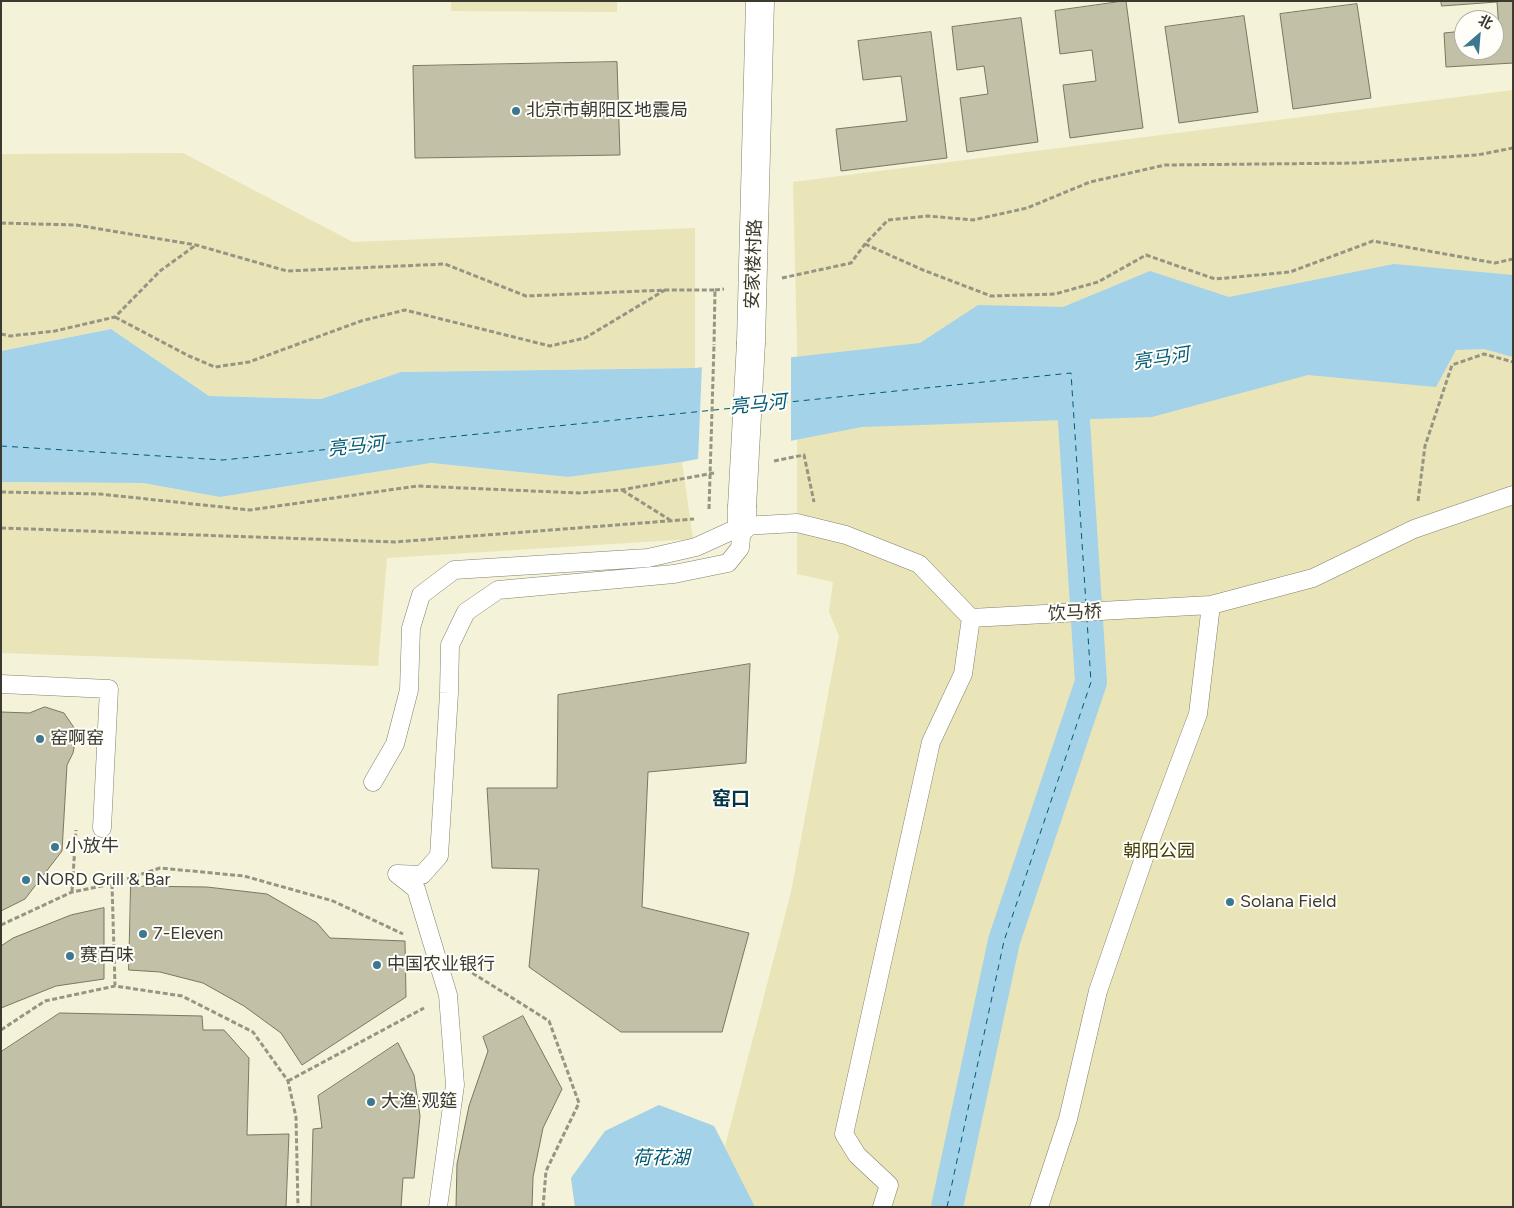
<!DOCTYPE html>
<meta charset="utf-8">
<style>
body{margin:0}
#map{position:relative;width:1514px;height:1208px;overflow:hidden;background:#f4f2d8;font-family:Figtree,"Noto Sans SC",sans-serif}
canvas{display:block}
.frame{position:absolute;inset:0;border:2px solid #3b3a30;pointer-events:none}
.north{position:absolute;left:1454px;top:10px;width:50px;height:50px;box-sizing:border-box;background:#fffef9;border:1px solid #b1b0a9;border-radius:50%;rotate:27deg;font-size:14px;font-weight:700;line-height:20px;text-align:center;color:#3b3a30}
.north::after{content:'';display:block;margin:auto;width:18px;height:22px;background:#3e7790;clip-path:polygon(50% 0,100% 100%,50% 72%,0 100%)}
</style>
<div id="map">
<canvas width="1514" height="1208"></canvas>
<div class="frame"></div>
<div class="north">北</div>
</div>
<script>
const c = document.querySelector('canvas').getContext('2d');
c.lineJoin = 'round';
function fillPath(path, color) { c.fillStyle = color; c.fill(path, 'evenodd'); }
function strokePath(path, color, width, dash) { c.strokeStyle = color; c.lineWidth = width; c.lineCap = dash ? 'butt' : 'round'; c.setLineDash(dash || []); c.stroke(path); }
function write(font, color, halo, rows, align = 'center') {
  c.font = font + ' Figtree,"Noto Sans SC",sans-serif'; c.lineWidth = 4; c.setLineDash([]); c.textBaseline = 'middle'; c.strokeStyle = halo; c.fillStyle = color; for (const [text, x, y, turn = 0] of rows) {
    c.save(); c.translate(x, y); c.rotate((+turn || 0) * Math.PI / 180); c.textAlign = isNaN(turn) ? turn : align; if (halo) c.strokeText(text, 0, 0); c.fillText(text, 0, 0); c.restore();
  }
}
const green = new Path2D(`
 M451 1H617V12L451 11Z
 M1513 90V1207H575L571 1178 605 1131 659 1105 714 1126 725 1146 791 892 839 636 829 612 833 582 797 574V345L793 182Z
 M183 153 353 242 695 228V368L401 372 321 399 209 396 111 329 1 351V154Z
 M682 462 693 539 387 558 378 666 1 653V482L143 483 220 497 431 463 568 477Z`);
const water = new Path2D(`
 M1394 264 1513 275V357L1484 349 1456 350 1436 387 1308 375 1152 417 862 427 682 462 568 477 431 463 220 497 143 483 1 482V351L111 329 209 396 321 399 401 372 695 368 920 343 978 305 1063 307 1150 271 1229 297Z
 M659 1105 714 1126 755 1207H575L571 1178 605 1131Z`);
const pier = new Path2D(`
 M791 355V444L698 461 702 364Z`);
const canal = new Path2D(`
 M947 1207 1004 941 1091 682 1071 375`);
const ferry = new Path2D(`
 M760 405 1071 373 1086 604
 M1 446 223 460 734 408
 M947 1207 1004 941 1091 682 1087 620`);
const building = new Path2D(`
 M1126 1 1143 128 1070 138 1063 85 1096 81 1092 50 1060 54 1055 11Z
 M1441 1H1513V63L1446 67 1444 33 1464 31V50H1494V30L1499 29 1497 2 1442 6Z
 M1357 4 1371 98 1293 109 1280 14Z
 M1244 16 1258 112 1179 123 1165 27Z
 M1021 18 1038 142 967 152 960 98 988 94 984 66 957 70 952 27Z
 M931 32 947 158 841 171 836 129 907 121 901 76 863 80 858 41Z
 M617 62 620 155 415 158 413 66Z
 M750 664 746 763 648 772 642 907 749 933 722 1032H621L529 967 539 869 492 868 487 788H557L558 695Z
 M45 707 64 713 77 732 73 753 67 765 62 851 25 899 1 911V712L29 713Z
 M131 886 207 887 267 894 317 923 330 938 405 941 406 997 302 1065 281 1033 244 1006 203 983 160 972 129 970Z
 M104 908V979L56 986 1 1008V946L13 938 71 915Z
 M60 1013 202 1016 203 1030H224L249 1058 247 1135 289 1134 286 1207H1V1052Z
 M523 1016 562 1089 543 1128 533 1177 532 1207H456L457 1164 469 1106 488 1051 483 1037Z
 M398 1043 414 1075 420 1116 414 1178H403L401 1207H311L313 1129 322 1128 318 1096Z`);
const path = new Path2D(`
 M1 223 76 225 196 245 287 271 445 264 526 296 666 290H715L714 345
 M865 244 923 270 991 296 1055 294 1098 282 1146 255 1215 279 1290 272 1373 241 1495 263 1513 259
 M782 278 851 263 865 244 888 220 928 216 973 220 1027 208 1090 182 1165 165 1357 163 1477 155 1513 148
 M715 290 724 289
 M115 317 189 356 215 367 249 362 361 321 405 310 550 346 585 338 665 290
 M1 334 10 336 55 331 115 317 160 271 196 245
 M774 461 804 455 814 502
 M622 490 670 520
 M1 492 100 494 250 510 417 486 579 493 621 490 714 473
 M1418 501 1425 446 1452 365 1484 354 1513 362
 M1 528 395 542 694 519
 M112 884 115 985
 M72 891 76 830
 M1 925 72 892 112 884 160 868 244 876 333 901 403 934
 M466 969 549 1021 579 1103 546 1171 543 1207
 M1 1030 45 1001 115 986 182 996 253 1032 288 1081 296 1117 298 1207
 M288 1081 424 1008`);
const lane = new Path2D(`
 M971 618 1211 605 1313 578 1414 529 1513 495
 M1 684 109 689 102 828
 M373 782 395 744 409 690 411 628 421 595 454 570 648 558 696 547 742 526 797 523 846 535 919 564 971 618 963 674 931 742 844 1134 857 1155 889 1185 882 1207
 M397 874 422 875 439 856 449 693 450 645 466 612 498 590 674 574 728 563 740 548 742 526
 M397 874 416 889 448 995 455 1085 438 1207
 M1039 1207 1068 1119 1098 991 1146 852 1198 714 1211 605`);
const street = new Path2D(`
 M751 342 760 1
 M742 507V526`);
const pathBridge = new Path2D(`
 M709 509 714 345`);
const streetBridge = new Path2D(`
 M742 507 751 342`);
const markers = [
 [516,111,5,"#3e7790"],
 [40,739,5,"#3e7790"],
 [55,847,5,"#3e7790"],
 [26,880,5,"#3e7790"],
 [1230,902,5,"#3e7790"],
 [143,934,5,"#3e7790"],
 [70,956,5,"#3e7790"],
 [377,965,5,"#3e7790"],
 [371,1102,5,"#3e7790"]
];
const poiNames = [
 ["北京市朝阳区地震局",526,111],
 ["窑啊窑",50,739],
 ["小放牛",65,847],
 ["NORD Grill & Bar",36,880],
 ["Solana Field",1240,902],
 ["7-Eleven",153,934],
 ["赛百味",80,956],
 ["中国农业银行",387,965],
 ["大渔·观筵",381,1102]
];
const streetNames = [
 ["安家楼村路",754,264,-88],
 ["饮马桥",1075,613,-3]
];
const parkNames = [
 ["朝阳公园",1159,852]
];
const waterNames = [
 ["亮马河",1161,359,-9],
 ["亮马河",758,405,-6],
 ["亮马河",356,447,-6],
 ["荷花湖",661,1158]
];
const neighbourhoodNames = [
 ["窑口",731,799]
];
fillPath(green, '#e9e5b9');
fillPath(water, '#a3d2e9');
fillPath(pier, '#f4f2d8');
strokePath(canal, '#a3d2e9', 32);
strokePath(ferry, '#005b7a', 1, [6, 5]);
fillPath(building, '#c2c0a7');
strokePath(building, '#797760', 1);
strokePath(lane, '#83816a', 19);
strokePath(street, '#83816a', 29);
strokePath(path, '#969583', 3, [5, 2.5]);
strokePath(lane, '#fff', 18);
strokePath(street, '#fff', 28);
strokePath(streetBridge, '#83816a', 29, []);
strokePath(pathBridge, '#969583', 3, [5, 2.5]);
strokePath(streetBridge, '#fff', 28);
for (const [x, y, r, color] of markers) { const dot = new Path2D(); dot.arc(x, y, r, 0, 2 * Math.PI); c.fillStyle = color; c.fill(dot); strokePath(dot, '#fffef9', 2); }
write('18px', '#3b3a30', '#fffef9', poiNames, 'left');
write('18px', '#3b3a30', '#fffef9', streetNames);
write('18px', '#433d06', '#fffef9', parkNames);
write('italic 19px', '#005b7a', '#fffef9', waterNames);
write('bold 19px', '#013447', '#fffef9', neighbourhoodNames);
</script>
